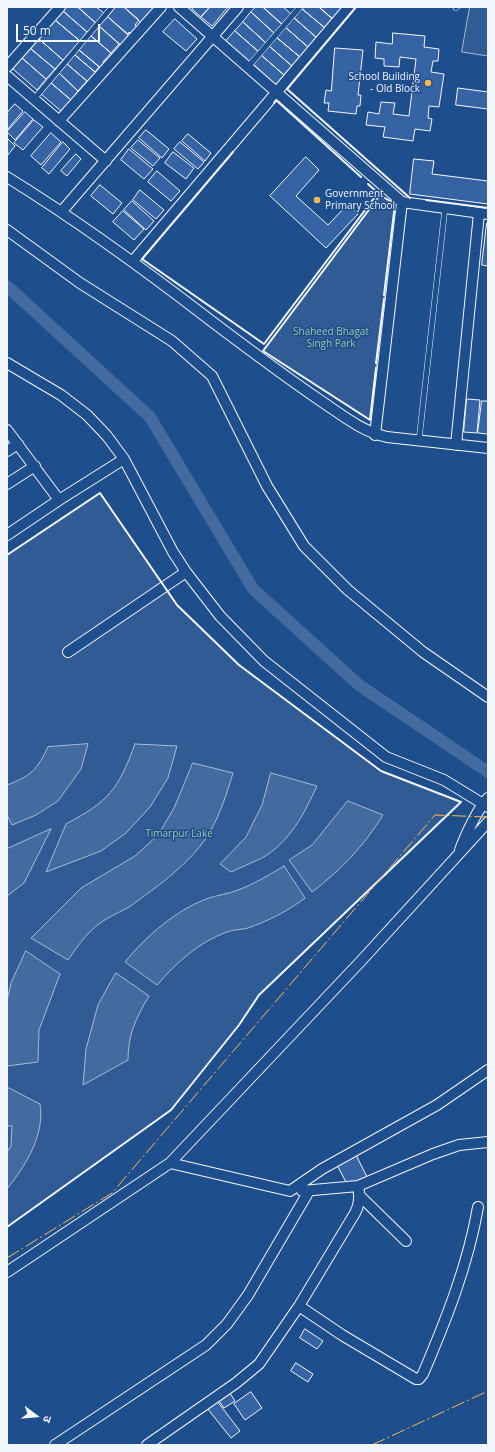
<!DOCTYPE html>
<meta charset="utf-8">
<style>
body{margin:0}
#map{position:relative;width:495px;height:1452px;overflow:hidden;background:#1f4e8c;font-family:"Open Sans","Noto Sans Devanagari",sans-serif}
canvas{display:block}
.frame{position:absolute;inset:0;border:8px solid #f2f6ff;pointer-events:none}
.north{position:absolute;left:16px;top:1396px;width:40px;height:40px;-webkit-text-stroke:3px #1f4e8c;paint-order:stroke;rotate:106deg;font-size:11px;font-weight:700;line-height:16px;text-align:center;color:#f2f6ff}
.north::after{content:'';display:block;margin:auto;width:14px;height:18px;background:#f2f6ff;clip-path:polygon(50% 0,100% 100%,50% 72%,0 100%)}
.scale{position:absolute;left:16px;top:24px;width:84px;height:18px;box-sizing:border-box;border:2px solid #f2f6ff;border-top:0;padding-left:5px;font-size:12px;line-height:14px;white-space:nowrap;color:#f2f6ff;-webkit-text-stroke:3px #1f4e8c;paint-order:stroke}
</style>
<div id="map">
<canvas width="495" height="1452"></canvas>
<div class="frame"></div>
<div class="north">उ</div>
<div class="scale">50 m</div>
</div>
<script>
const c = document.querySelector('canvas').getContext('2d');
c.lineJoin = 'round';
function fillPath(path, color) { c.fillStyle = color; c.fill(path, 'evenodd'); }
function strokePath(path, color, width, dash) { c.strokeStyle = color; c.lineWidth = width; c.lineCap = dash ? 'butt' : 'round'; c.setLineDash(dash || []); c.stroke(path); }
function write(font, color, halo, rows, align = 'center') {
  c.font = font + ' "Open Sans",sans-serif'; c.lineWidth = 3; c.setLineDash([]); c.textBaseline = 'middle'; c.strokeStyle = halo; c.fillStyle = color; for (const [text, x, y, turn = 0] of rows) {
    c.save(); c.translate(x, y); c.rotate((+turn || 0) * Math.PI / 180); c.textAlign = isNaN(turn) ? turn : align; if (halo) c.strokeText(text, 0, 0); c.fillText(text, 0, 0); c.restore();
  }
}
const built = new Path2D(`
 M470 7H488V56L462 52Z
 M380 195 395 204 370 420 263 351Z
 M100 493 177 605 239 665 381 771 461 802 259 995 239 1025 171 1110 7 1227V555Z`);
const water = new Path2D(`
 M88 744 81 769 58 801 36 815 12 825 7 815V785C31 776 37 770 48 747Z
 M135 744 177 746 168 778 150 807 126 833 101 851 46 872 66 824C109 801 118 790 135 744Z
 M193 763 233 773C227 793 221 812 211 830 194 861 157 887 129 907 122 911 115 914 108 918 90 928 79 944 68 960L31 938 81 888 135 856 158 835 174 808Z
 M271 773 317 786C304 814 290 842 262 858 252 863 241 867 231 872L220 864 246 837 262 805Z
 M348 801 383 815C364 846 341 870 312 892L289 860 312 845Z
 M51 829 24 883 7 896V849Z
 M284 866 305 898C288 911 268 921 248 928 242 930 234 929 227 932 199 942 177 962 157 985L125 962C145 937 177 909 209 898 218 895 228 894 238 890 254 884 269 875 284 866Z
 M26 951 60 974 39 1030 38 1062 7 1066V1001L11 983Z
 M116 973 149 996C136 1018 128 1034 128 1060L83 1085 86 1049 98 1005Z
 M7 1088H9L40 1104C45 1135 26 1165 7 1189V1152L11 1146 12 1126H7Z`);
const canal = new Path2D(`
 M7 286 150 417 253 589 359 685 488 772`);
const building = new Path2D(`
 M67 7H78L96 23 87 32 63 11Z
 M78 7H96L104 13 96 23Z
 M116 7H124L139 20 135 25 138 28 132 35 129 32 128 34 108 17Z
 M124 7H151L153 9 141 22Z
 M194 7H210L201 17 192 9Z
 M210 7H228L212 26 201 17Z
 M256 7H263L282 24 274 33 251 12Z
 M263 7H283L291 14 282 24Z
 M319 7 333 19 325 28 301 8Z
 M319 7H339L341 9 333 19Z
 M301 8 325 28 317 38 293 17Z
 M63 11 87 32 80 41 55 20Z
 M251 12 274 33 266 43 243 22Z
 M108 17 130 37 122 46 99 26Z
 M293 17 317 38 308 47 285 27Z
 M175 19 197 39 186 51 163 32Z
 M55 20 80 41 63 60 39 39Z
 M243 22 266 43 259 52 235 31Z
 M99 26 119 44 111 53 91 36Z
 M285 27 308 47 300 57 276 37Z
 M235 31 259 52 250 62 226 41Z
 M393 33 425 36 424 47 439 49 438 61H433L431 72 444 74 439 107 429 106 428 118 432 119 430 131 415 129 413 141 383 137 385 127 366 125 368 112 379 114 381 102 395 103 393 114 409 116 416 59 400 57 399 67 384 66V59L375 58 376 42 392 44Z
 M91 36 111 53 103 62 104 64 101 68 79 50Z
 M276 37 300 57 292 66 269 46Z
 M39 39 63 60 55 69 31 49Z
 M269 46 292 66 284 75 261 55Z
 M335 48 363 50 358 95H361L360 106H357L356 114 328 111 329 103H324L326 90 331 91Z
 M31 49 55 69 46 79 22 58Z
 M79 50 99 67 95 72 75 55Z
 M75 55 96 73 88 82 67 64Z
 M261 55 284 75 276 85 253 64Z
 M22 58 46 79 37 90 13 69Z
 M67 64 87 81 78 91 59 73Z
 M59 73 78 91 71 100 51 83Z
 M51 83 71 100 61 111 41 94Z
 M458 88 488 92V109L456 105Z
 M15 104 23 111 7 130V113Z
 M25 112 33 119 15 140 7 132Z
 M34 120 43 127 23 150 14 143Z
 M146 130 169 149 162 158 139 138Z
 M51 133 61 142 41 165 31 156Z
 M188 134 211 153 205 161 182 141Z
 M8 139 15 146 7 156V140Z
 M138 140 160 158 153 166 131 148Z
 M63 142 70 149 49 174 42 168Z
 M180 142 204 162 198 169 174 149Z
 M129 149 153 169 144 179 121 160Z
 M173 152 194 168 186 179 165 163Z
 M76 154 81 159 67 176 61 171Z
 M306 157 319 170 296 196 328 225 348 204 358 214 326 248 270 196Z
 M414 159 434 161 432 174 488 181V204L410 194Z
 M157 171 180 191 171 201 148 182Z
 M100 185 122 203 113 214 91 196Z
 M140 190 164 210 156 219 133 200Z
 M132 201 154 221 146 230 124 210Z
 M123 211 144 229 134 240 113 222Z
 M487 223H488V266L482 265Z
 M467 399 480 400 477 433 464 432Z
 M482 401H488V434L478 433Z
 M355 1153 367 1177 348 1186 336 1163Z
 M305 1329 323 1341 317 1349 300 1338Z
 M296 1363 313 1374 308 1382 291 1371Z
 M228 1390 235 1401 224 1408 217 1398Z
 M251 1392 262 1408 245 1420 234 1404Z
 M217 1401 240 1431 231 1438 207 1408Z`);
const lane = new Path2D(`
 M456 8 457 7
 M247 68 300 7
 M34 99 112 7
 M419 440 445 208`);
const street = new Path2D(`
 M179 7 402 202 488 214
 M7 67 60 7
 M7 76 106 161
 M59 121 161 7
 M7 177C78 221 144 269 210 320 247 348 283 375 321 401 342 415 361 431 387 437L488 448
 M62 211 238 7
 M7 230 80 283 172 341 212 376 267 486 304 546 348 590 423 652 488 697
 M133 261 349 7
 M7 363 61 395 87 415 107 436 124 459 173 552 186 572 220 616 264 661 386 757 444 780 488 807
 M7 430 59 500 7 535
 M375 435 402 202
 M456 445 479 213
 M7 451 18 444
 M7 484 35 466
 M59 500 124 459
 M68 652 186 572
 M460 850C465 836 478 808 488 798
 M170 1163 290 1191 322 1169 437 1105 488 1070
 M302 1191 358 1186 433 1154 459 1145 488 1142
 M360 1196 406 1241
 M7 1272 170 1163 361 961 488 822
 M299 1306 342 1335 416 1379H419L423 1374C446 1320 468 1265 478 1207
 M55 1445 206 1345 227 1324 248 1295 309 1191
 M147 1445 236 1383 259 1364 299 1306 355 1213C360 1204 360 1196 358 1186`);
const wall = new Path2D(`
 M356 7 287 89 410 198
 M274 103 276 100 361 177
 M233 152 142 259 264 344 378 193 368 184
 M426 200 488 208
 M376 363 384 299
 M376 368 370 420 263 351 380 195 395 204 384 295
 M7 555 100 493 177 605 239 665 381 771 461 802 259 995 239 1025 171 1110 7 1227`);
const power = new Path2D(`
 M7 1258 112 1193 435 815 488 817
 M372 1445 488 1391`);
const markers = [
 [428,83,4,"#ffb74d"],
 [317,200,4,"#ffb74d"]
];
const poiNames = [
 ["School Building",420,77],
 ["- Old Block",420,89],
 ["Government",325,194,"left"],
 ["Primary School",325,206,"left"]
];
const parkNames = [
 ["Shaheed Bhagat",331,332],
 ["Singh Park",331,344],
 ["Timarpur Lake",179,834]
];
fillPath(built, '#305b95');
strokePath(built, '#a8bbd7', 1);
fillPath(water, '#446ba0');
strokePath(water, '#a8bbd7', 1);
strokePath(canal, '#446ba0', 12);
fillPath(building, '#3563a3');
strokePath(building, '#f2f6ff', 1);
strokePath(lane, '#f2f6ff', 6);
strokePath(street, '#f2f6ff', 12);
strokePath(lane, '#1f4e8c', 5);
strokePath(street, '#1f4e8c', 10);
strokePath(wall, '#f2f6ff', 2);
strokePath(power, '#ffb74d', 1, [14, 3, 2, 3]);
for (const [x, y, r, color] of markers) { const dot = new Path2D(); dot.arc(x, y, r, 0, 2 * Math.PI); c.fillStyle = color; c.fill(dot); strokePath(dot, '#1f4e8c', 1.5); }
write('10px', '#f2f6ff', '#1f4e8c', poiNames, 'right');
write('10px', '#97c8a6', '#1f4e8c', parkNames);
</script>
